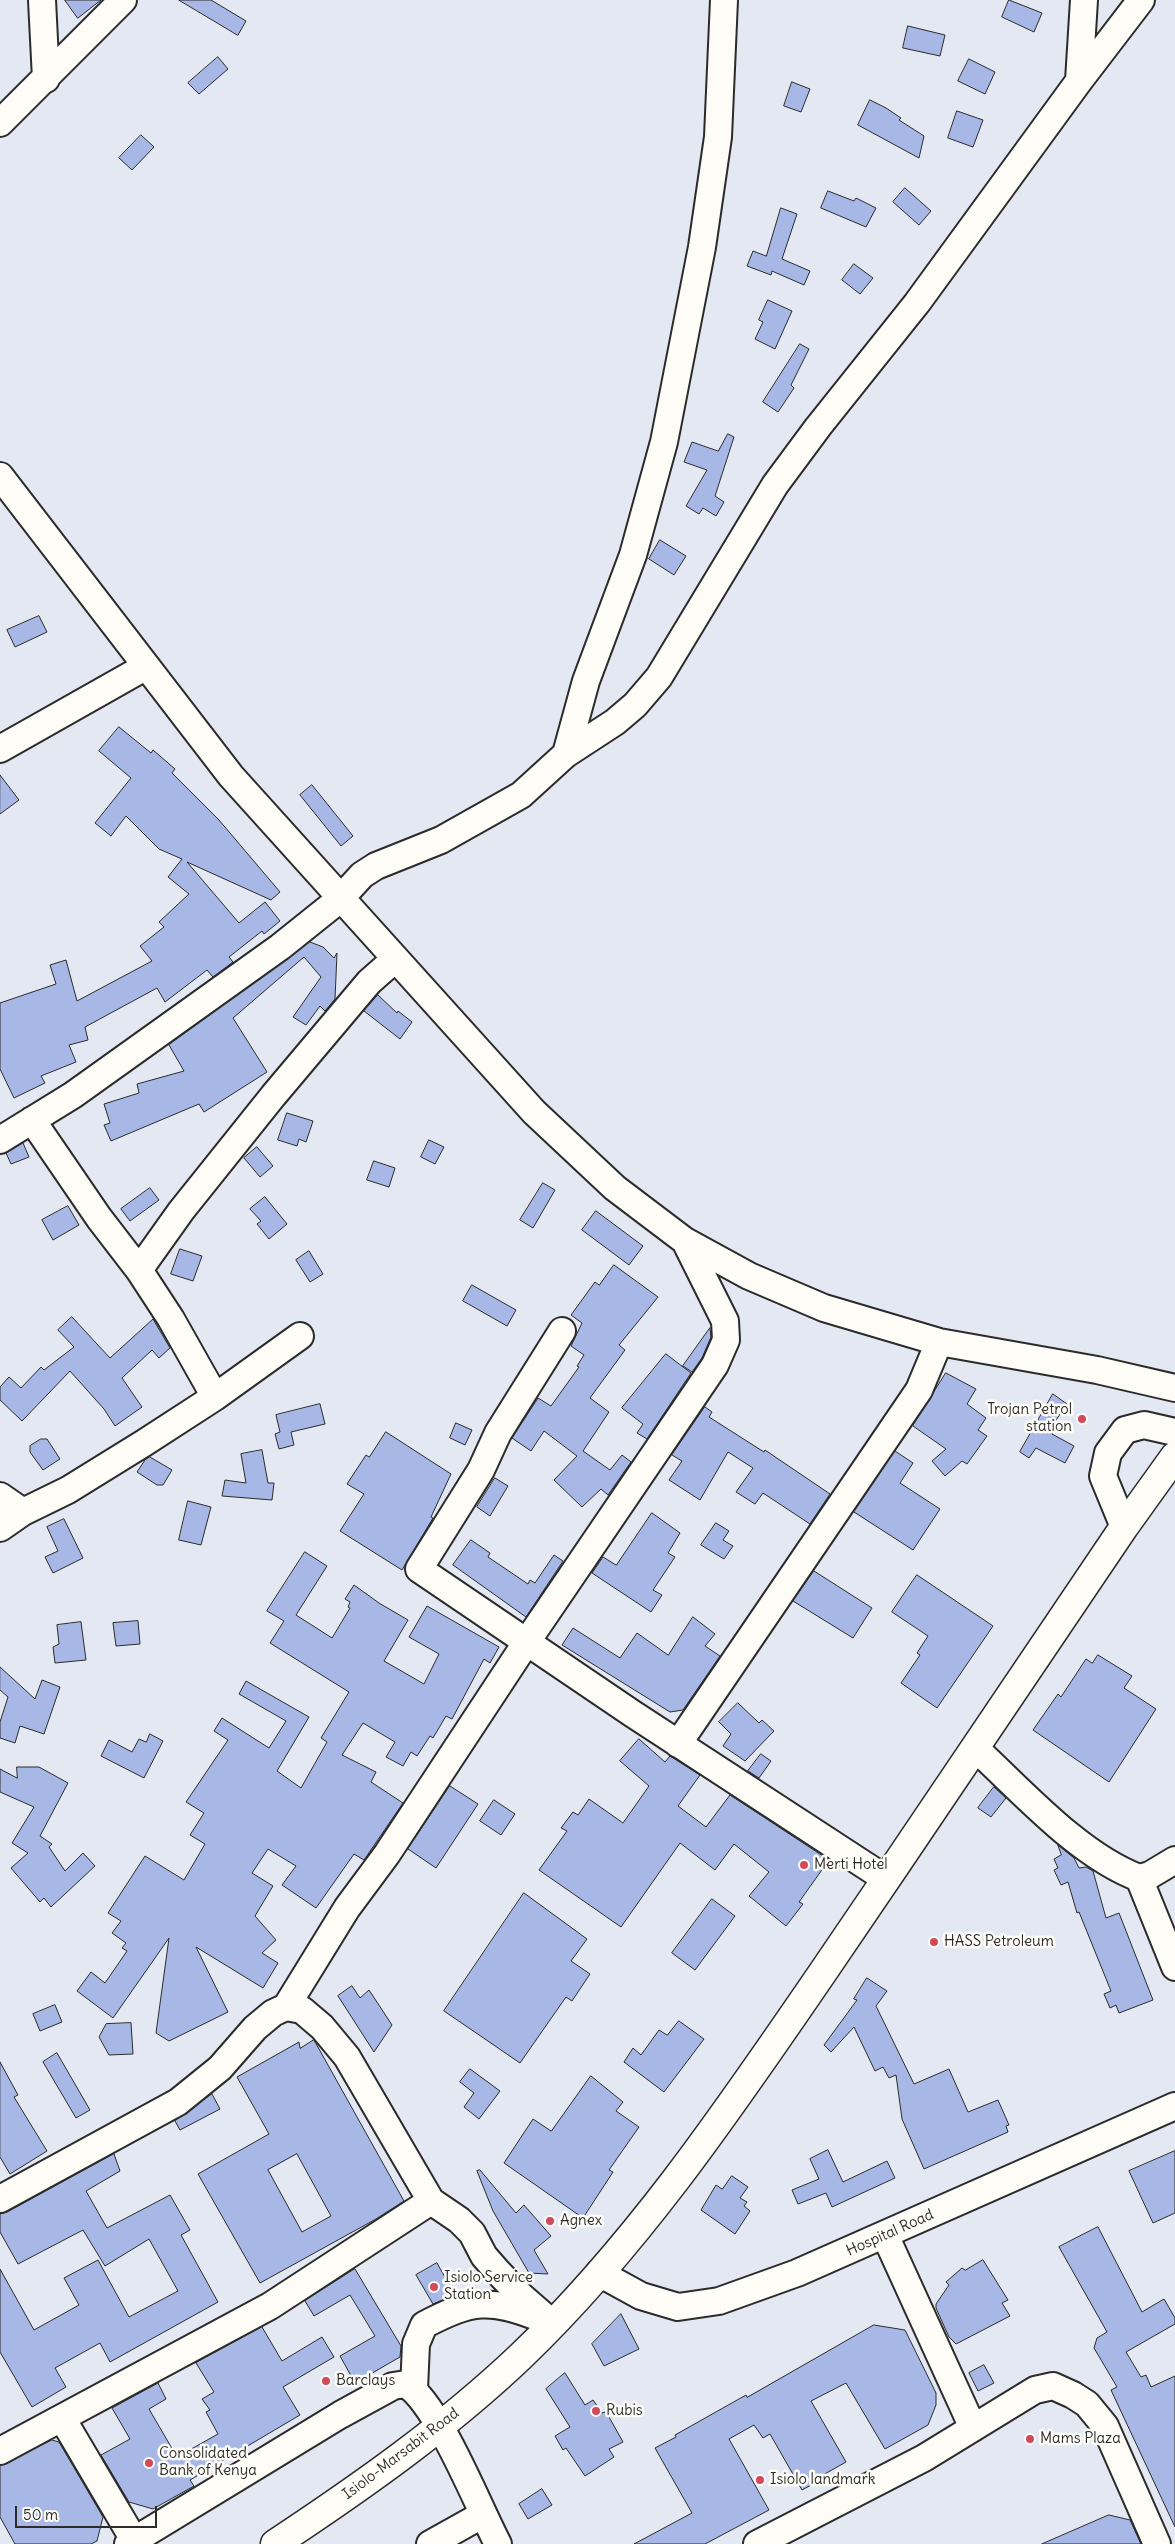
<!DOCTYPE html>
<style>
body{margin:0}
#map{position:relative;width:1175px;height:2544px;overflow:hidden;background:#e3e8f2;font-family:Delius,sans-serif}
canvas{display:block}
.scale{position:absolute;left:15px;top:2506px;width:142px;height:22px;box-sizing:border-box;border:2px solid #2b2b2b;border-top:0;padding-left:6px;font-size:15px;line-height:18px;white-space:nowrap;color:#2b2b2b;-webkit-text-stroke:4px #fdfcf7;paint-order:stroke}
</style>
<div id="map">
<canvas width="1175" height="2544"></canvas>
<div class="scale">50 m</div>
</div>
<script>
const c = document.querySelector('canvas').getContext('2d');
c.lineJoin = 'round';
function fillPath(path, color) { c.fillStyle = color; c.fill(path, 'evenodd'); }
function strokePath(path, color, width, dash) { c.strokeStyle = color; c.lineWidth = width; c.lineCap = dash ? 'butt' : 'round'; c.setLineDash(dash || []); c.stroke(path); }
function write(font, color, halo, rows, align = 'center') {
  c.font = font + ' Delius,sans-serif'; c.lineWidth = 5; c.setLineDash([]); c.textBaseline = 'middle'; c.strokeStyle = halo; c.fillStyle = color; for (const [text, x, y, turn = 0] of rows) {
    c.save(); c.translate(x, y); c.rotate((+turn || 0) * Math.PI / 180); c.textAlign = isNaN(turn) ? turn : align; if (halo) c.strokeText(text, 0, 0); c.fillText(text, 0, 0); c.restore();
  }
}
const building = new Path2D(`
 M65 0H101L78 18Z
 M179 0H211L246 21 238 35Z
 M1009 0 1042 13 1034 32 1002 17Z
 M908 26 945 35 940 56 903 48Z
 M218 57 228 69 199 94 188 83Z
 M969 59 995 72 985 94 958 81Z
 M792 82 810 89 801 112 784 106Z
 M870 100 886 108 901 118 899 120 924 136 919 158 858 125Z
 M957 111 983 120 973 147 948 138Z
 M141 135 154 147 132 170 119 158Z
 M905 188 931 211 919 225 893 202Z
 M828 191 854 201 856 198 876 208 866 227 821 208Z
 M781 208 797 214 782 259 810 271 804 285 772 271 771 275 747 266 753 251 766 256Z
 M854 264 873 278 860 294 842 280Z
 M768 300 792 311 775 349 755 339 763 322 759 320Z
 M800 344 809 349 791 385 794 388 778 412 763 402Z
 M728 434 734 437 715 496 724 502 716 516 703 508 699 514 686 506 707 470 684 462 692 442 718 451Z
 M660 540 686 556 674 575 649 559Z
 M39 616 47 632 15 647 7 630Z
 M119 727 151 753 153 750 175 769 172 773 219 820 280 892 271 900 187 862 239 923 265 902 280 921 264 934 262 931 229 957 233 962 213 977 207 970 165 1002 157 988 85 1027 88 1040 69 1045 76 1062 41 1076 45 1083 14 1098 0 1069V1003L56 984 50 965 66 960 77 1001 152 961 140 946 164 927 159 922 189 894 168 877 182 859 159 849 126 816 111 836 95 823 131 778 99 751Z
 M0 775 19 800 0 814Z
 M312 785 353 836 341 846 300 795Z
 M310 942 323 947 334 958 337 953 335 999 325 1011 320 1006 306 1025 293 1017 321 977 304 957 233 1018 267 1072 204 1112 199 1104 111 1141 104 1125 110 1123 104 1104 139 1093 137 1084 184 1071 169 1045Z
 M378 995 397 1013 398 1011 412 1022 400 1039 364 1011Z
 M287 1113 313 1121 306 1142 299 1139 297 1146 278 1140Z
 M429 1140 444 1147 435 1164 421 1157Z
 M23 1143 29 1157 11 1164 6 1153Z
 M257 1147 273 1166 260 1177 244 1158Z
 M374 1161 395 1168 389 1187 367 1180Z
 M543 1183 555 1190 533 1228 520 1220Z
 M150 1188 159 1200 130 1221 121 1209Z
 M265 1197 287 1224 269 1239 257 1224 261 1221 250 1209Z
 M68 1206 79 1225 53 1240 42 1220Z
 M596 1211 643 1246 629 1265 582 1230Z
 M180 1249 202 1256 193 1281 171 1274Z
 M309 1251 323 1274 310 1282 296 1260Z
 M614 1265 658 1297 619 1345 625 1350 590 1398 609 1412 583 1451 610 1470 622 1455 631 1462 608 1495 601 1489 582 1507 554 1480 577 1456 544 1431 531 1451 512 1438 538 1398 551 1406 579 1367 577 1366 584 1355 571 1346 582 1323 571 1315 595 1282 599 1285Z
 M472 1285 516 1310 507 1326 463 1301Z
 M72 1317 110 1358 153 1319 170 1348 159 1358 152 1350 122 1378 142 1407 115 1426 104 1409 70 1371 22 1421 0 1400V1387L9 1377 21 1388 41 1367 44 1370 74 1347 58 1330Z
 M710 1328 711 1337 702 1358 692 1372 683 1366Z
 M666 1354 691 1373 647 1439 637 1433 643 1424 622 1408Z
 M946 1373 976 1389 967 1404 986 1418 978 1430 987 1436 967 1464 962 1461 945 1476 932 1461 946 1449 913 1426Z
 M1053 1394 1067 1404 1054 1423 1058 1425 1052 1434 1074 1446 1065 1463 1036 1448 1029 1458 1020 1452Z
 M320 1404 325 1424 291 1432 294 1445 279 1449 275 1434 280 1432 276 1415Z
 M705 1407 712 1412 709 1417 764 1452 765 1450 830 1494 810 1524 763 1493 755 1504 736 1492 753 1468 728 1452 700 1500 669 1480 682 1461 672 1455Z
 M456 1423 472 1430 465 1445 450 1438Z
 M386 1432 451 1474 431 1517 433 1518 402 1570 340 1531 364 1494 347 1484 366 1455 369 1457Z
 M41 1439H47L60 1459 43 1470 30 1452V1446Z
 M262 1450 268 1483H274L272 1500 222 1496 225 1480 246 1483 241 1454Z
 M895 1451 913 1463 900 1483 940 1509 913 1550 854 1512Z
 M150 1457 172 1470 163 1485H157L137 1472 145 1460Z
 M495 1478 508 1486 490 1516 477 1507Z
 M188 1501 211 1507 201 1545 179 1540Z
 M652 1513 680 1533 668 1553 675 1557 653 1590 662 1595 651 1612 592 1573 603 1557 616 1565Z
 M64 1519 83 1558 53 1573 45 1557 58 1551 47 1527Z
 M716 1523 729 1531 723 1540 733 1546 724 1559 701 1545Z
 M471 1540 490 1553 488 1557 528 1584 530 1580 535 1583 554 1555 563 1561 526 1617 453 1565Z
 M305 1552 327 1566 296 1615 332 1638 350 1608 348 1607 350 1602 345 1599 354 1585 379 1603 408 1620 384 1661 424 1684 439 1654 409 1637 427 1606 499 1647 490 1663 484 1659 452 1719 446 1716 433 1738 430 1736 417 1756 411 1752 403 1766 386 1757 395 1742 363 1723 342 1755 376 1772 371 1782 403 1803 364 1860 354 1854 316 1908 282 1885 296 1866 268 1849 252 1873 273 1886 255 1916 276 1940 262 1953 278 1963 263 1988 196 1947 228 2012 169 2041 156 2033 169 1938 113 2018 77 1991 91 1972 105 1983 127 1951 122 1948 126 1943 112 1933 121 1921 108 1913 145 1856 184 1880 205 1844 190 1835 204 1813 186 1802 228 1740 214 1731 222 1718 269 1748 286 1721 239 1694 246 1681 309 1717 277 1771 301 1788 327 1742 321 1738 349 1692 270 1643 284 1621 267 1611Z
 M814 1571 872 1608 853 1638 793 1601Z
 M917 1575 993 1626 937 1708 901 1683 920 1655 917 1653 928 1636 892 1612Z
 M693 1617 715 1634 705 1646 720 1656 683 1710 670 1712 562 1645 573 1628 620 1658 637 1633 668 1655Z
 M138 1621 140 1644 116 1646 113 1623Z
 M81 1622 86 1660 55 1663 53 1647 59 1644 57 1625Z
 M1098 1655 1132 1676 1124 1688 1156 1709 1109 1782 1033 1730 1058 1694 1061 1697 1086 1659 1092 1663Z
 M0 1667 35 1699 42 1680 60 1687 44 1734 20 1726 15 1743 0 1738V1722L8 1697 0 1690Z
 M738 1703 759 1723 762 1720 774 1731 745 1761 723 1746 731 1734 719 1722Z
 M150 1734 163 1741 144 1778 101 1756 109 1740 132 1752 139 1739 146 1742Z
 M639 1739 665 1762 670 1756 700 1775 678 1806 706 1827 730 1795 829 1860 799 1902 803 1904 786 1926 749 1896 769 1872 734 1844 715 1870 680 1843 621 1927 539 1870 567 1831 561 1828 573 1812 578 1815 589 1799 623 1823 649 1786 620 1761Z
 M761 1754 771 1761 759 1778 748 1771Z
 M17 1767H39L68 1783 40 1836 52 1844 49 1847 65 1871 83 1853 95 1866 51 1907 44 1898 40 1902 11 1868 28 1853 12 1843 34 1807 0 1792V1769L17 1778Z
 M450 1786 478 1804 436 1868 408 1849Z
 M994 1787 1006 1798 991 1817 978 1808Z
 M494 1800 515 1814 501 1835 480 1821Z
 M1058 1845 1074 1858 1079 1868 1086 1867 1093 1871 1106 1918 1119 1913 1153 2000 1119 2013 1116 2005 1110 2008 1104 1994 1111 1991 1079 1912 1077 1913 1068 1882 1061 1885 1054 1870 1058 1868 1054 1859 1061 1855Z
 M524 1893 587 1939 571 1961 590 1974 572 2001 566 1997 520 2063 444 2011Z
 M712 1899 735 1916 695 1970 672 1953Z
 M867 1978 887 1991 876 2006 914 2084 949 2069 968 2112 998 2100 1009 2125 1006 2126 1008 2132 924 2169 902 2119 896 2075 889 2078 883 2067 875 2071 854 2027 831 2052 824 2045 857 2000 854 1999Z
 M352 1986 360 1998 369 1990 392 2025 374 2052 338 1996Z
 M55 2005 62 2022 40 2031 33 2014Z
 M679 2021 704 2039 664 2092 624 2062 633 2048 641 2055 659 2030 667 2035Z
 M131 2023 133 2054 109 2055 99 2037 106 2024Z
 M314 2040 404 2201 376 2219 260 2283 198 2174 269 2134 237 2077 299 2042 300 2048ZM297 2154 331 2216 302 2232 268 2170Z
 M57 2053 90 2110 76 2118 43 2062Z
 M0 2062 18 2095 14 2097 47 2151 10 2174 0 2157Z
 M470 2069 500 2091 479 2119 464 2107 474 2093 460 2082Z
 M591 2076 623 2102 616 2111 639 2127 609 2170 613 2172 583 2218 504 2163 533 2119 551 2131Z
 M212 2094 220 2109 180 2130 175 2121Z
 M828 2150 843 2182 887 2161 895 2178 832 2207 826 2193 798 2204 792 2190 819 2179 810 2159Z
 M1175 2151V2213L1153 2223 1129 2171Z
 M114 2154 120 2171 86 2191 107 2228 170 2195 190 2230 181 2235 218 2302 110 2362 100 2343 55 2368 66 2387 32 2407 0 2352V2269L34 2330 79 2305 64 2278 98 2260 129 2317 178 2291 149 2239 105 2266 83 2230 18 2264 0 2232V2214L7 2212Z
 M480 2170 516 2213 524 2205 551 2236 534 2250 548 2274 529 2273 493 2211 477 2171Z
 M732 2176 748 2187 740 2198 747 2202 744 2206 750 2211 735 2234 701 2210 716 2185 722 2189Z
 M1098 2227 1142 2312 1164 2299 1175 2318V2324L1126 2352 1141 2377 1146 2375 1151 2387 1175 2376V2527L1111 2390 1117 2387 1094 2348 1097 2338 1107 2332 1059 2247Z
 M983 2260 1008 2300 1002 2303 1010 2316 956 2344 949 2337 936 2308V2304L949 2285 946 2282 962 2268 965 2270Z
 M437 2263 455 2295 433 2304 416 2275Z
 M355 2269 401 2346 400 2357 355 2383 340 2356 375 2336 350 2295 314 2316 305 2301Z
 M621 2314 639 2349 604 2366 592 2344Z
 M874 2325 905 2330 936 2393V2405L928 2425 885 2449 846 2383 811 2401 846 2462 814 2480 815 2483 802 2490 770 2434 763 2438 754 2425 729 2439 769 2510 705 2544H634L692 2513 655 2448 676 2437 675 2435 746 2395 747 2397Z
 M262 2327 282 2361 322 2337 334 2357 283 2387 300 2415 190 2480 194 2486 153 2509 129 2502 101 2455 130 2439 112 2408 158 2383 166 2399 149 2409 177 2457 218 2434 206 2412 210 2410 202 2399 214 2392 196 2363Z
 M984 2365 994 2383 978 2391 969 2373Z
 M565 2373 585 2405 593 2400 602 2413 605 2412 609 2417 623 2442 609 2449 614 2457 585 2476 566 2448 563 2450 555 2436 570 2427 546 2389Z
 M52 2440 59 2442 103 2517 97 2541 91 2544H15L0 2517V2466Z
 M542 2489 552 2505 528 2519 519 2504Z
 M1109 2515 1130 2520 1141 2544H1042Z`);
const minor = new Path2D(`
 M42 0 46 79
 M1079 81 1084 0
 M0 123 123 0
 M0 476 231 776 534 1112 615 1188 685 1241 749 1276 824 1308 939 1342 1097 1370 1175 1388
 M0 749 145 667
 M566 754 586 681 633 555 664 442 702 247 718 137 724 0
 M32 1120 99 1218 139 1270 171 1319 215 1397
 M0 1140 73 1095 280 947 340 899 362 875 376 866 441 840 521 795 566 754 615 722 635 705 659 677 775 485 818 427 917 303 1079 81 1141 0
 M139 1270 181 1211 273 1096 369 982 394 960
 M562 1331 498 1433 481 1470 419 1569 633 1714 886 1879
 M0 1496 23 1512
 M1124 1527 1103 1476 1108 1453 1125 1430 1144 1425 1175 1432
 M0 1528 23 1512 68 1490 144 1443 215 1397 300 1336
 M678 1744 919 1390 939 1342
 M975 1748C1022 1791 1078 1855 1139 1878L1150 1875 1175 1860
 M1139 1878 1175 1967
 M286 2007 347 1908 387 1854 526 1643 715 1365 726 1340 725 1321 685 1241
 M0 2199 178 2102 220 2068 255 2028 273 2013 286 2007 302 2010 322 2027 347 2057 431 2201 459 2220 472 2233 484 2256 498 2272 521 2296 552 2323
 M885 2235 973 2428
 M599 2273 641 2296 678 2307 719 2301 797 2273 1175 2106
 M414 2389 416 2344 424 2325C472 2300 489 2298 540 2318
 M62 2418 134 2540
 M0 2451 270 2306 431 2201
 M128 2544 340 2415 393 2386 406 2384C439 2406 478 2506 498 2544
 M430 2544 482 2515
 M757 2544 924 2458 1035 2390 1053 2386 1073 2395 1087 2404 1105 2426 1157 2544`);
const highway = new Path2D(`
 M275 2544C361 2487 445 2428 520 2357 638 2244 731 2106 823 1972 924 1824 1024 1675 1124 1527L1175 1456`);
const markers = [
 [1082,1419,5,"#d1495b"],
 [804,1865,5,"#d1495b"],
 [934,1942,5,"#d1495b"],
 [550,2221,5,"#d1495b"],
 [434,2287,5,"#d1495b"],
 [326,2381,5,"#d1495b"],
 [596,2411,5,"#d1495b"],
 [1030,2439,5,"#d1495b"],
 [149,2463,5,"#d1495b"],
 [760,2480,5,"#d1495b"]
];
const poiNames = [
 ["Trojan Petrol",1072,1410,"right"],
 ["station",1072,1427,"right"],
 ["Merti Hotel",814,1865],
 ["HASS Petroleum",944,1942],
 ["Agnex",560,2221],
 ["Isiolo Service",444,2278],
 ["Station",444,2295],
 ["Barclays",336,2381],
 ["Rubis",606,2411],
 ["Mams Plaza",1040,2439],
 ["Consolidated",159,2454],
 ["Bank of Kenya",159,2471],
 ["Isiolo landmark",770,2480]
];
const streetNames = [
 ["Hospital Road",890,2233,-24],
 ["Isiolo-Marsabit Road",401,2454,-37]
];
fillPath(building, '#a7b8e7');
strokePath(building, '#2b2b2b', 1);
strokePath(minor, '#2b2b2b', 30);
strokePath(highway, '#2b2b2b', 31);
strokePath(minor, '#fdfcf7', 26);
strokePath(highway, '#fdfcf7', 28);
for (const [x, y, r, color] of markers) { const dot = new Path2D(); dot.arc(x, y, r, 0, 2 * Math.PI); c.fillStyle = color; c.fill(dot); strokePath(dot, '#fdfcf7', 2); }
write('15px', '#2b2b2b', '#fdfcf7', poiNames, 'left');
write('15px', '#2b2b2b', '#fdfcf7', streetNames);
</script>
